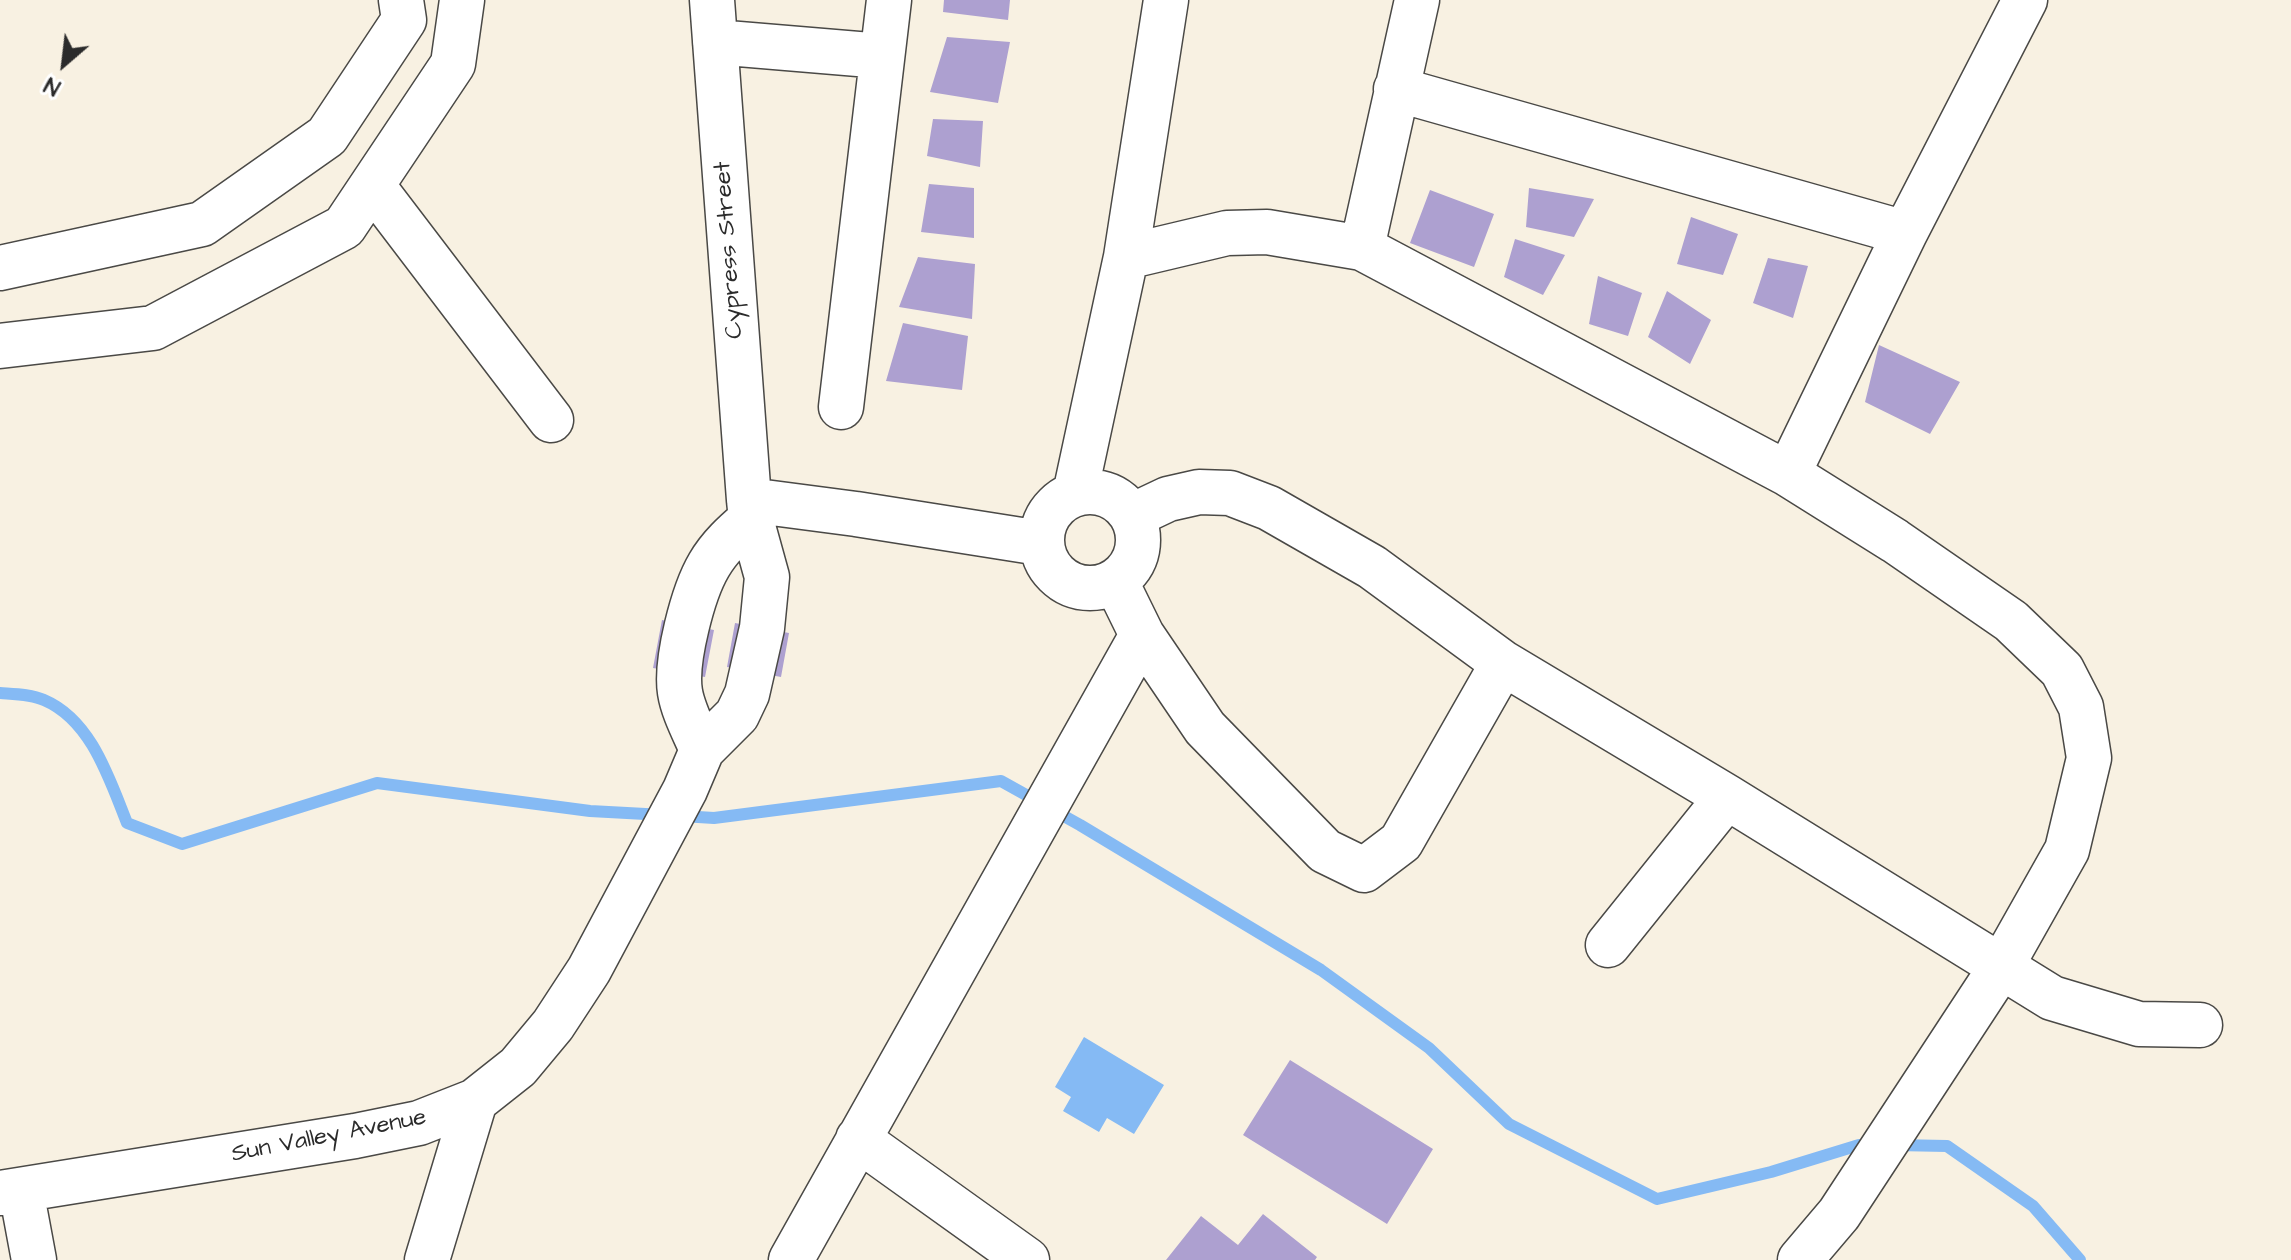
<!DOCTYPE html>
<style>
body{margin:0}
#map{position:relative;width:2291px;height:1260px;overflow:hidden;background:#f8f1e2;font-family:"Architects Daughter",sans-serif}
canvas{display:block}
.north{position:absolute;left:24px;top:24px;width:80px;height:80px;-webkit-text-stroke:6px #fff;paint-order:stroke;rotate:208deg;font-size:22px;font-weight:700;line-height:32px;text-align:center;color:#2b2b2b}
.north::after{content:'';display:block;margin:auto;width:28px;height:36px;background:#2b2b2b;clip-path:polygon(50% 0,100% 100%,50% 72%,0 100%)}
</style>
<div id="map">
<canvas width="2291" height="1260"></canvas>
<div class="north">N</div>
</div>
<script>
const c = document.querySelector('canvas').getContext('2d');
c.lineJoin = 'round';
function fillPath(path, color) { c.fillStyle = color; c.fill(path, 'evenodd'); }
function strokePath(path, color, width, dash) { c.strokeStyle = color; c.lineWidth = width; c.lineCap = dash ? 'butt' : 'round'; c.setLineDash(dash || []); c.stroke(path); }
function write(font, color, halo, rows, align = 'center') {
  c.font = font + ' "Architects Daughter",sans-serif'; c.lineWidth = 8; c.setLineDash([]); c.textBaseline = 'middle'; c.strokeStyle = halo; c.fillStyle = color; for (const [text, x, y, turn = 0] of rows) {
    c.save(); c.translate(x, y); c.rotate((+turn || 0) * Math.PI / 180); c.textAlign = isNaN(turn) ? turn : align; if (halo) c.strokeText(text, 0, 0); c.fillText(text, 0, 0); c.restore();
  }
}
const water = new Path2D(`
 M1084 1037 1164 1085 1134 1134 1107 1118 1099 1132 1063 1111 1071 1097 1055 1087Z`);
const stream = new Path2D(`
 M0 693C14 694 31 694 44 700 91 720 109 778 127 823L182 844 377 783 590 811 664 815
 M682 816 714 818 1001 781 1080 825 1321 970 1429 1048 1509 1124 1657 1199 1771 1172 1859 1145H1873
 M1895 1145 1947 1146 2033 1206 2080 1260`);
const building = new Path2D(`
 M944 0H1010L1008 20 943 12Z
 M947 37 1010 42 998 103 930 92Z
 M933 119 983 121 980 167 927 156Z
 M929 184 974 188V238L921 232Z
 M1529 188 1594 199 1574 237 1526 227Z
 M1430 190 1494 214 1474 267 1410 243Z
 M1691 217 1738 234 1723 275 1677 264Z
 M1515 239 1565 255 1543 295 1504 277Z
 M918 257 975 264 972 319 899 307Z
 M1768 258 1808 266 1793 318 1753 303Z
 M1598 276 1642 293 1628 336 1589 324Z
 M1667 291 1711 320 1690 364 1648 337Z
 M903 323 968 336 962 390 886 381Z
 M1879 345 1960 382 1930 434 1865 402Z
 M662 620 714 630 705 677 653 668Z
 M735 623 789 633 781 677 727 667Z
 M1290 1060 1433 1149 1387 1224 1243 1135Z
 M1263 1214 1317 1257 1315 1260H1166L1201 1216 1238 1245Z`);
const minor = new Path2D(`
 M715 42 882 56
 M1396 89 1905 233
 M372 185 551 420
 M1362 248 1417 0
 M1126 257 1227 233 1267 232 1362 248 1788 474 1895 541 2011 621 2062 670 2081 707 2089 758 2067 850 2001 967 1839 1214 1800 1260
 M0 268 202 224 327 136 404 20 401 0
 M0 346 153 328 344 227 453 64 462 0
 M841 407 889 0
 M1788 474 1905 233 2025 0
 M1042 540a48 48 0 1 1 96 0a48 48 0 1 1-96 0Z
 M1075 494 1126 257 1166 0
 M749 500 856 514 1040 543
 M1132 516 1168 499 1199 492 1230 493 1269 508 1372 567 1503 663 1727 797 2052 998 2139 1024 2200 1025
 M1116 582 1142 635 1205 728 1325 851 1364 870 1401 842 1503 663
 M702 750C694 731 683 711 680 692 675 661 693 592 709 565 720 546 735 533 751 519
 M1608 945 1727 797
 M858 1139 1027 1260
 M21 1190 34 1260
 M0 1193 355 1136 419 1123 475 1101 518 1067 553 1025 589 970 685 790 702 750 737 715 747 694 762 628 767 577 751 519 749 500 712 0
 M427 1260 475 1101
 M791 1260 1142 635`);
const streetNames = [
 ["Cypress Street",730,250,-94],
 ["Sun Valley Avenue",329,1137,-11]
];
fillPath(water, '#85baf4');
strokePath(stream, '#85baf4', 12);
fillPath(building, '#ada0d0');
strokePath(minor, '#4a4946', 47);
strokePath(minor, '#fff', 44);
write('24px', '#2b2b2b', '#fff', streetNames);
</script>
